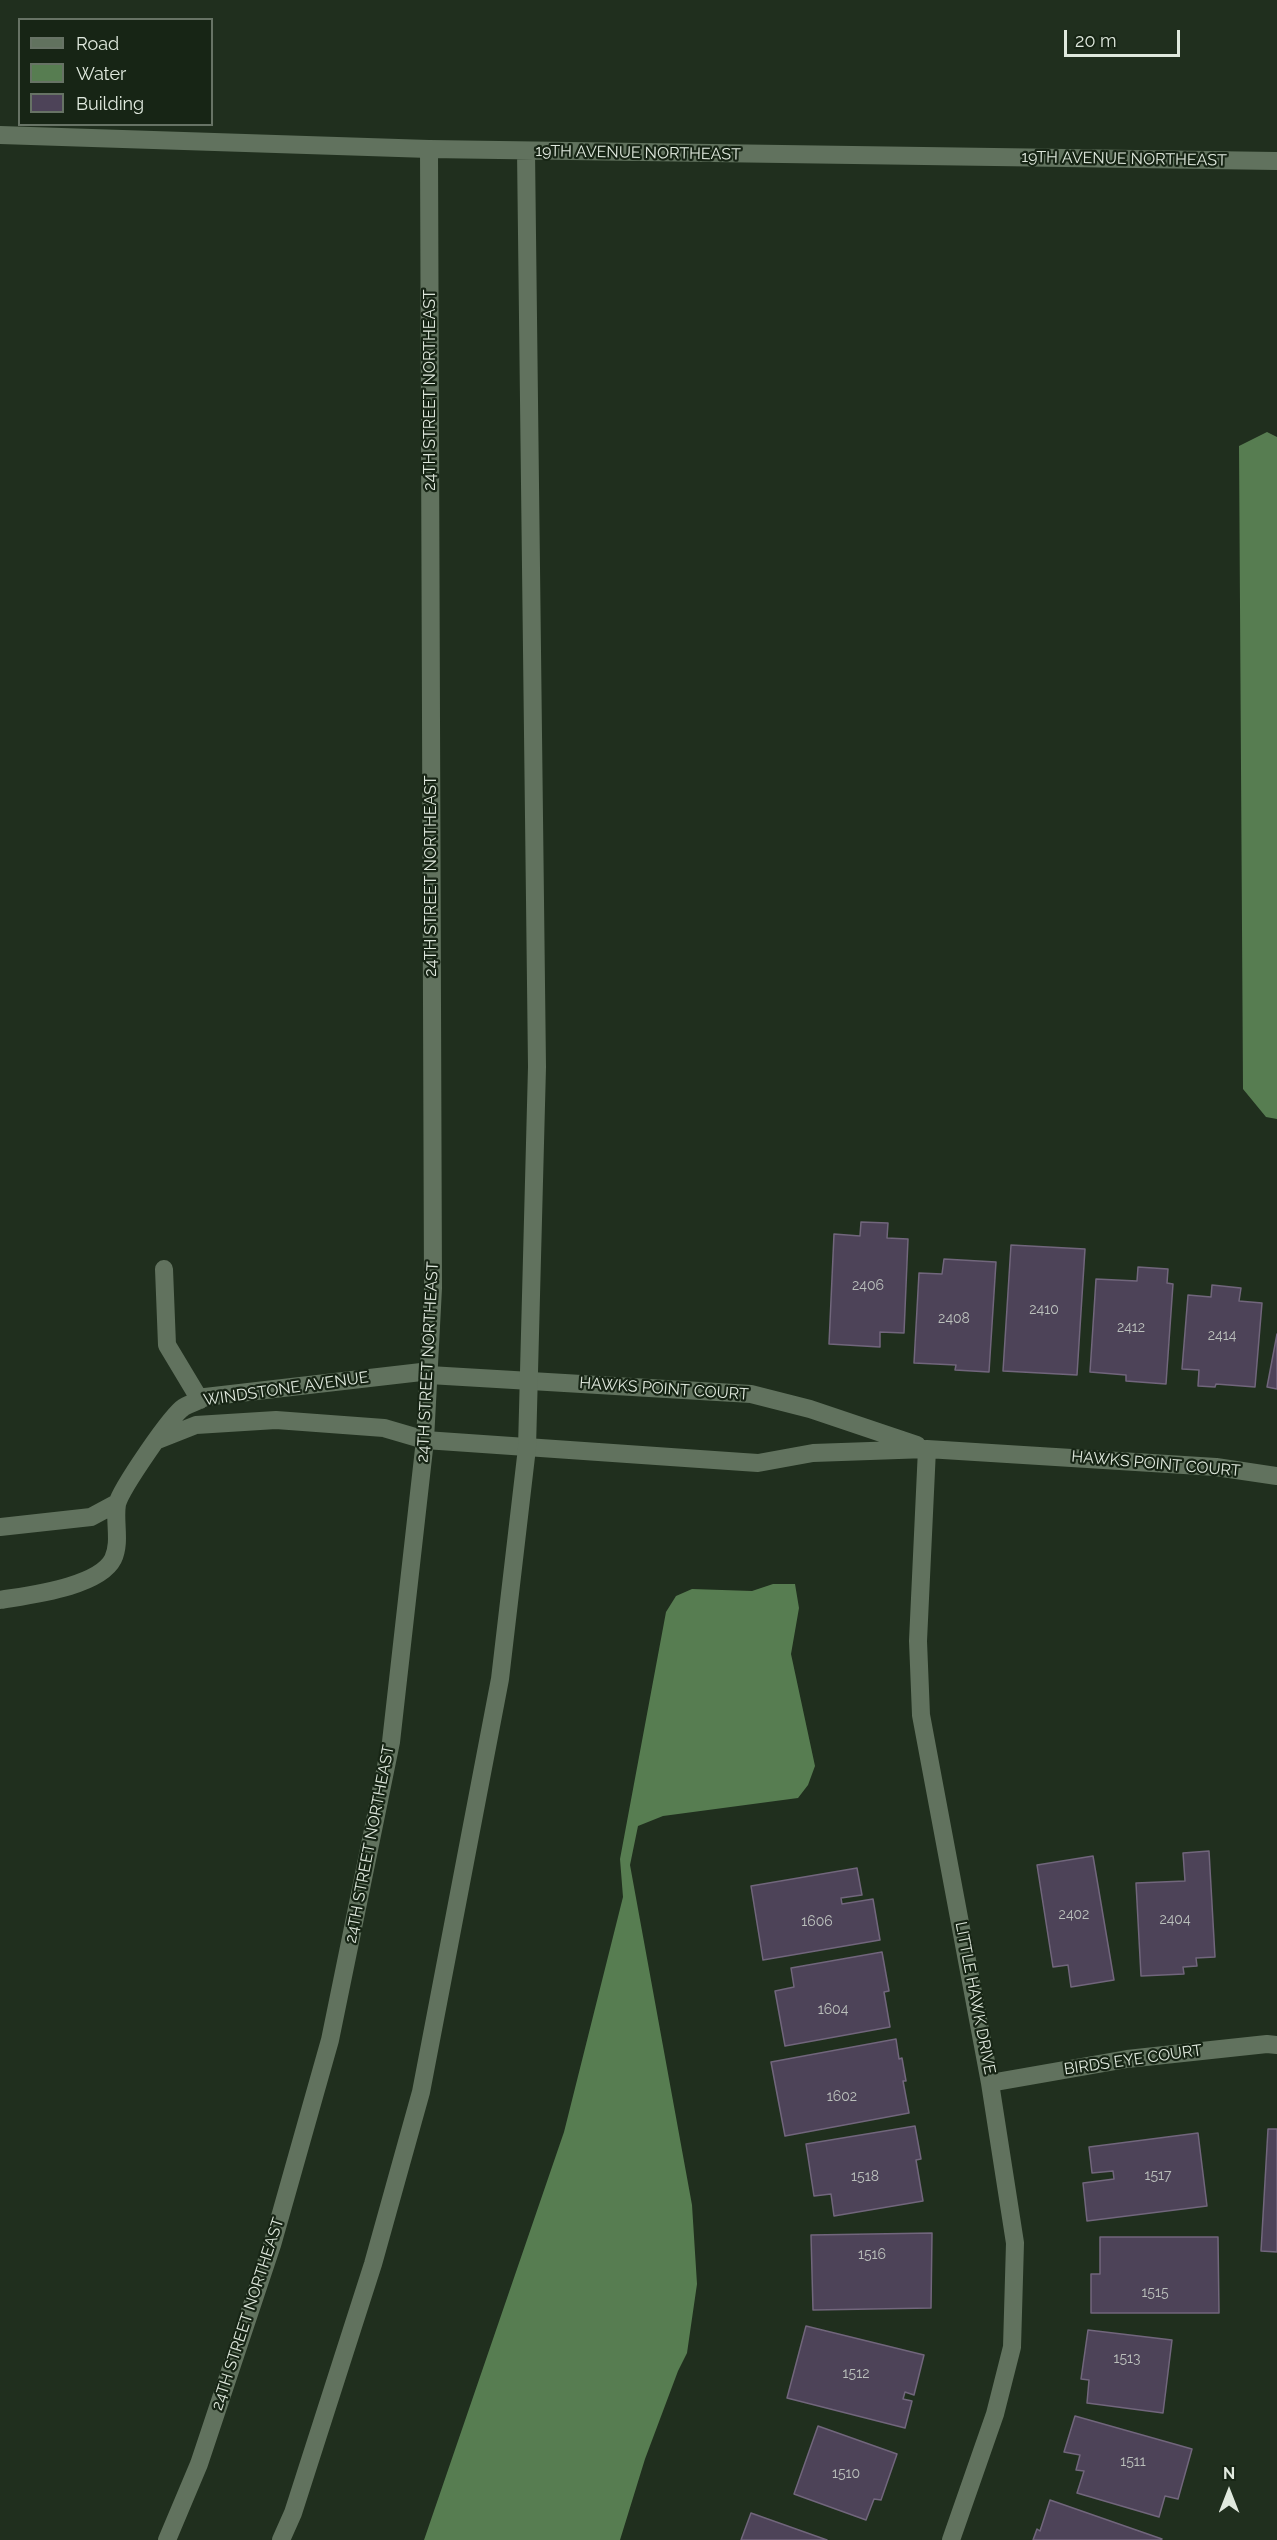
<!DOCTYPE html>
<style>
body{margin:0}
#map{position:relative;width:1277px;height:2540px;overflow:hidden;background:#202f1e;font-family:Raleway,sans-serif}
canvas{display:block}
.legend{position:absolute;left:18px;top:18px;width:195px;height:108px;box-sizing:border-box;background:#172515;border:2px solid #677365;margin:0;padding:8px 10px;list-style:none;font-size:18px;color:#e0e9de}
.legend li{display:flex;align-items:center;gap:12px;height:30px}
.legend b{width:30px;border:2px solid #677365}
.north{position:absolute;left:1199px;top:2462px;width:60px;height:60px;-webkit-text-stroke:4px #172515;paint-order:stroke;rotate:0deg;font-size:16px;font-weight:700;line-height:24px;text-align:center;color:#e0e9de}
.north::after{content:'';display:block;margin:auto;width:21px;height:27px;background:#e0e9de;clip-path:polygon(50% 0,100% 100%,50% 72%,0 100%)}
.scale{position:absolute;left:1064px;top:30px;width:116px;height:27px;box-sizing:border-box;border:3px solid #e0e9de;border-top:0;padding-left:8px;font-size:18px;line-height:21px;white-space:nowrap;color:#e0e9de;-webkit-text-stroke:4px #172515;paint-order:stroke}
</style>
<div id="map">
<canvas width="1277" height="2540"></canvas>
<ul class="legend">
<li><b style="height:8px;background:#61725e"></b>Road</li>
<li><b style="height:16px;background:#577d51"></b>Water</li>
<li><b style="height:16px;background:#4d4358"></b>Building</li>
</ul>
<div class="north">N</div>
<div class="scale">20 m</div>
</div>
<script>
const c = document.querySelector('canvas').getContext('2d');
c.lineJoin = 'round';
function fillPath(path, color) { c.fillStyle = color; c.fill(path, 'evenodd'); }
function strokePath(path, color, width, dash) { c.strokeStyle = color; c.lineWidth = width; c.lineCap = dash ? 'butt' : 'round'; c.setLineDash(dash || []); c.stroke(path); }
function write(font, color, halo, rows, align = 'center') {
  c.font = font + ' Raleway,sans-serif'; c.lineWidth = 4.5; c.setLineDash([]); c.textBaseline = 'middle'; c.strokeStyle = halo; c.fillStyle = color; for (const [text, x, y, turn = 0] of rows) {
    c.save(); c.translate(x, y); c.rotate((+turn || 0) * Math.PI / 180); c.textAlign = isNaN(turn) ? turn : align; if (halo) c.strokeText(text, 0, 0); c.fillText(text, 0, 0); c.restore();
  }
}
const water = new Path2D(`
 M1267 432 1277 437V1119L1266 1117 1243 1089 1239 446Z
 M773 1584H795L799 1608 791 1654 815 1766 808 1785 798 1798 663 1816 638 1826 630 1865 692 2205 697 2284 687 2353 678 2371 645 2459 620 2540H424L564 2132 623 1897 620 1859 666 1612 676 1596 692 1589 752 1591Z`);
const building = new Path2D(`
 M861 1222 888 1223 887 1238 908 1239 904 1333 880 1332V1347L829 1344 834 1234 860 1236Z
 M1011 1245 1085 1249 1077 1375 1003 1371Z
 M944 1259 996 1262 989 1372 955 1370 956 1365 914 1363 919 1273 942 1274Z
 M1138 1267 1168 1269 1167 1283 1173 1284 1166 1384 1126 1381V1375L1090 1372 1096 1279 1137 1281Z
 M1212 1285 1241 1288 1239 1301 1262 1303 1255 1387 1216 1384 1215 1387 1198 1386 1199 1370 1182 1369 1188 1295 1211 1297Z
 M1277 1334V1389L1267 1387Z
 M1209 1851 1215 1957 1196 1958 1197 1966 1183 1967 1184 1974 1141 1976 1136 1883 1185 1881 1183 1853Z
 M1093 1856 1114 1980 1071 1987 1068 1965 1053 1967 1037 1865Z
 M857 1868 862 1895 841 1898 842 1904 873 1899 880 1940 763 1960 751 1886Z
 M882 1952 889 1991 884 1992 890 2027 785 2046 775 1991 794 1987 791 1968Z
 M896 2039 899 2059 902 2058 906 2081H903L909 2113 785 2136 771 2062Z
 M915 2126 921 2159 916 2160 923 2201 834 2216 831 2194 814 2196 806 2144Z
 M1268 2129H1277V2252L1261 2251Z
 M1198 2133 1207 2206 1087 2221 1083 2183 1114 2179 1113 2171 1092 2173 1089 2147Z
 M932 2233 931 2308 813 2310 811 2235Z
 M1100 2237H1218L1219 2313H1091V2274H1100Z
 M806 2326 924 2355 914 2395 905 2392 903 2399 912 2401 905 2428 787 2398Z
 M1088 2330 1172 2340 1163 2413 1087 2403 1089 2380 1081 2379Z
 M1075 2416 1192 2449 1178 2499 1165 2496 1159 2517 1077 2493 1084 2471 1076 2470 1080 2455 1064 2452Z
 M818 2426 897 2454 881 2500 874 2499 866 2520 794 2494Z
 M1050 2500 1162 2539 1161 2540H1033L1037 2529 1040 2531Z
 M751 2513 827 2540H741Z`);
const minor = new Path2D(`
 M164 1269 167 1345 200 1400
 M429 1375 751 1394 810 1409 917 1445
 M158 1440 196 1425 276 1420 384 1428 425 1440 743 1462 758 1463 813 1453 927 1449 1216 1467 1277 1476
 M927 1449 918 1641 921 1715 990 2083 1015 2243 1012 2347 995 2414 951 2540
 M0 1527 91 1517 117 1503
 M0 1600C29 1595 99 1587 113 1559 121 1542 114 1522 117 1504 121 1489 171 1415 184 1407 191 1403 199 1401 205 1397L430 1371
 M990 2083 1127 2059 1267 2044 1277 2045`);
const tertiary = new Path2D(`
 M0 135 429 149 1277 161
 M167 2540 199 2464 272 2245 330 2040 391 1742 425 1440 433 1288 429 149
 M281 2540 293 2513 373 2264 421 2092 500 1679 527 1448 537 1067 526 151`);
const numberNames = [
 ["2406",868,1286],
 ["2410",1044,1310],
 ["2408",954,1319],
 ["2412",1131,1328],
 ["2414",1222,1336],
 ["2402",1074,1915],
 ["2404",1175,1920],
 ["1606",817,1922],
 ["1604",833,2010],
 ["1602",842,2097],
 ["1517",1158,2176],
 ["1518",865,2177],
 ["1516",872,2255],
 ["1515",1155,2293],
 ["1513",1127,2359],
 ["1512",856,2374],
 ["1511",1133,2462],
 ["1510",846,2474]
];
const streetNames = [
 ["19TH AVENUE NORTHEAST",638,153,1],
 ["19TH AVENUE NORTHEAST",1124,159,1],
 ["24TH STREET NORTHEAST",430,390,-90],
 ["24TH STREET NORTHEAST",431,876,-90],
 ["24TH STREET NORTHEAST",428,1362,-87],
 ["WINDSTONE AVENUE",286,1389,-8],
 ["HAWKS POINT COURT",664,1389,4],
 ["HAWKS POINT COURT",1156,1464,5],
 ["24TH STREET NORTHEAST",370,1844,-79],
 ["LITTLE HAWK DRIVE",975,1998,79],
 ["BIRDS EYE COURT",1133,2060,-8],
 ["24TH STREET NORTHEAST",248,2314,-72]
];
fillPath(water, '#577d51');
fillPath(building, '#4d4358');
strokePath(building, '#71667c', 1.5);
strokePath(minor, '#61725e', 18);
strokePath(tertiary, '#61725e', 18);
write('14px', '#bbc0bc', null, numberNames);
write('16px', '#e0e9de', '#172515', streetNames);
</script>
